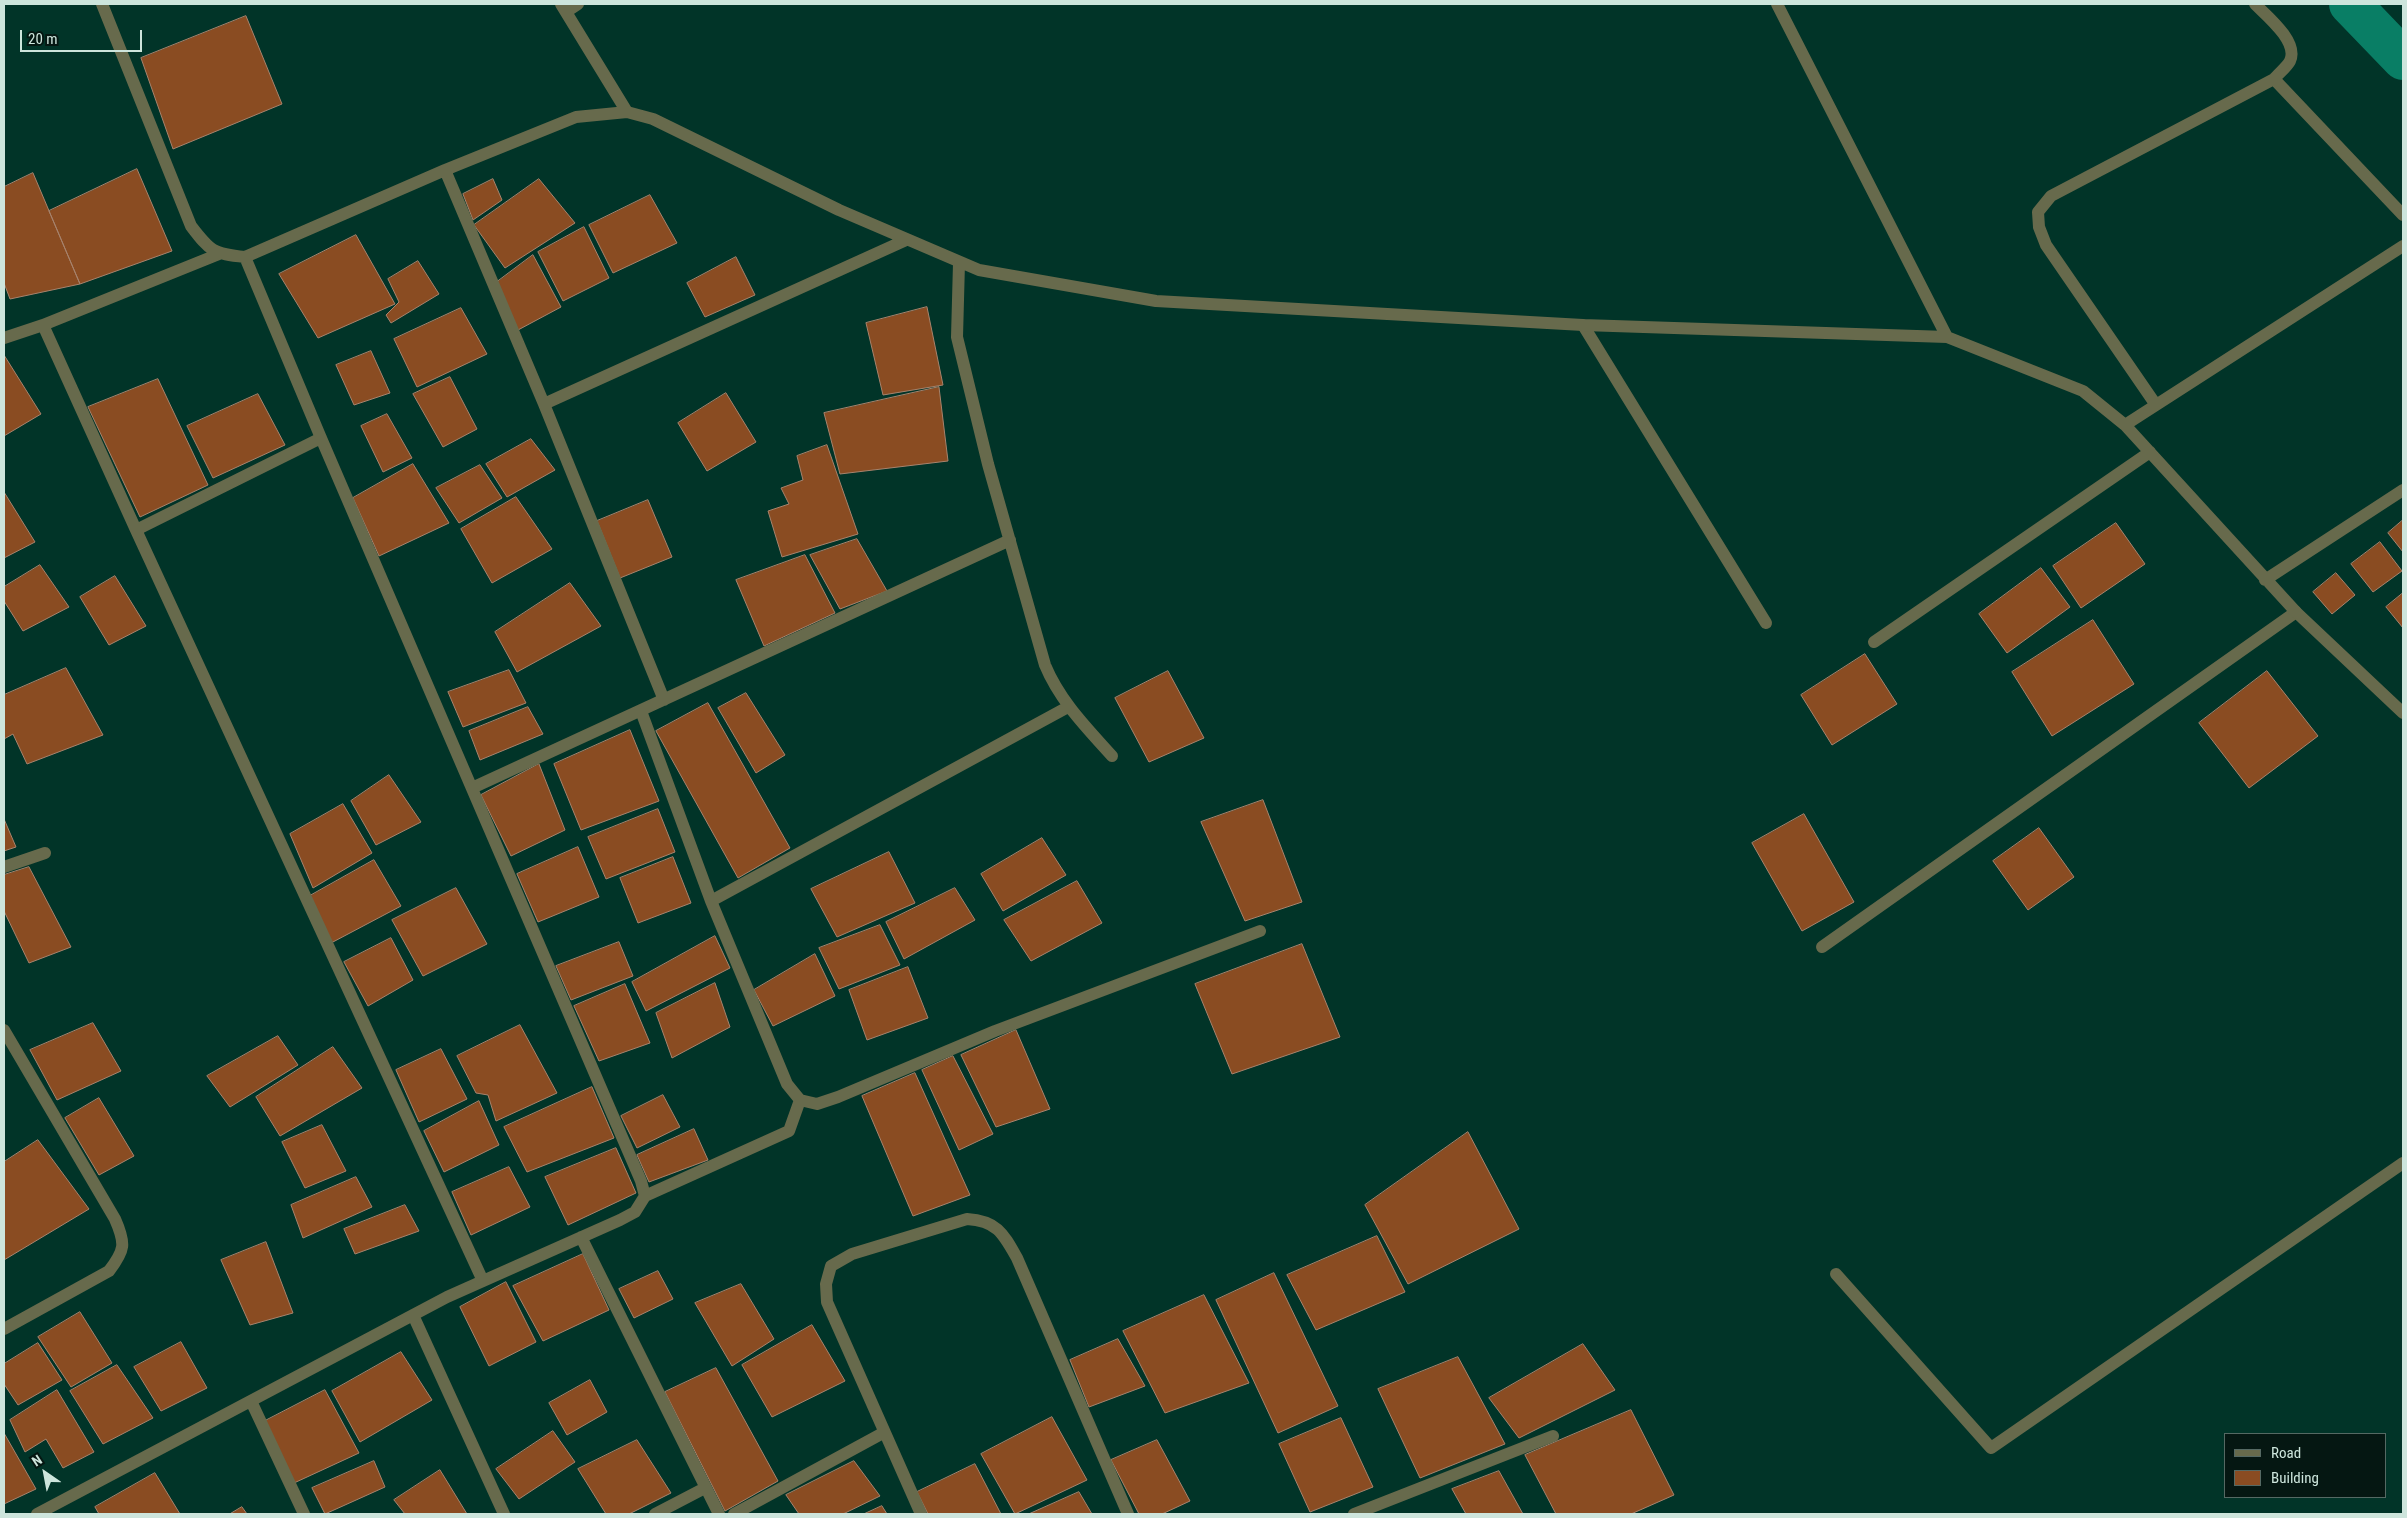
<!DOCTYPE html>
<style>
body{margin:0}
#map{position:relative;width:2407px;height:1518px;overflow:hidden;background:#013428;font-family:"Roboto Condensed",sans-serif}
canvas{display:block}
.frame{position:absolute;inset:0;border:5px solid #cde5dc;pointer-events:none}
.legend{position:absolute;left:2224px;top:1433px;width:162px;height:65px;box-sizing:border-box;background:#051712;border:1px solid #556963;margin:0;padding:6px 9px;list-style:none;font-size:15px;color:#cde5dc}
.legend li{display:flex;align-items:center;gap:10px;height:25px}
.legend b{width:25px;border:1px solid #556963}
.north{position:absolute;left:20px;top:1448px;width:50px;height:50px;-webkit-text-stroke:4px #051712;paint-order:stroke;rotate:327deg;font-size:14px;font-weight:700;line-height:20px;text-align:center;color:#cde5dc}
.north::after{content:'';display:block;margin:auto;width:18px;height:22px;background:#cde5dc;clip-path:polygon(50% 0,100% 100%,50% 72%,0 100%)}
.scale{position:absolute;left:20px;top:30px;width:122px;height:22px;box-sizing:border-box;border:2px solid #cde5dc;border-top:0;padding-left:6px;font-size:15px;line-height:18px;white-space:nowrap;color:#cde5dc;-webkit-text-stroke:4px #051712;paint-order:stroke}
</style>
<div id="map">
<canvas width="2407" height="1518"></canvas>
<div class="frame"></div>
<ul class="legend">
<li><b style="height:6px;background:#676a4c"></b>Road</li>
<li><b style="height:14px;background:#8a4c22"></b>Building</li>
</ul>
<div class="north">N</div>
<div class="scale">20 m</div>
</div>
<script>
const c = document.querySelector('canvas').getContext('2d');
c.lineJoin = 'round';
function strokePath(path, color, width, dash) { c.strokeStyle = color; c.lineWidth = width; c.lineCap = dash ? 'butt' : 'round'; c.setLineDash(dash || []); c.stroke(path); }
function fillPath(path, color) { c.fillStyle = color; c.fill(path, 'evenodd'); }
const canal = new Path2D(`
 M2350 4 2403 59`);
const building = new Path2D(`
 M246 16 282 104 173 149 141 58Z
 M137 169 172 251 80 284 49 211Z
 M33 173 80 284 10 299 4 283V187Z
 M493 179 502 200 473 220 463 194Z
 M539 179 575 223 505 268 474 225Z
 M650 195 677 243 613 273 589 225Z
 M584 227 609 278 563 301 538 252Z
 M356 235 395 304 318 338 279 274Z
 M533 255 561 307 518 330 497 282Z
 M736 257 755 295 705 317 687 283Z
 M418 261 439 294 391 323 386 315 399 302 388 279Z
 M927 307 943 385 883 395 866 323Z
 M461 308 487 354 417 387 394 339Z
 M371 351 390 393 354 405 336 365Z
 M4 355 41 414 4 436Z
 M450 377 477 429 443 447 413 394Z
 M158 379 208 485 140 517 88 407Z
 M939 387 948 461 840 474 824 413Z
 M726 393 756 442 707 471 678 423Z
 M258 394 285 445 213 478 187 426Z
 M387 414 412 458 383 472 361 426Z
 M531 439 555 470 507 497 486 464Z
 M827 445 858 534 782 557 768 511 789 504 781 488 803 480 797 456Z
 M413 464 449 523 379 556 353 498Z
 M480 465 502 498 459 523 436 488Z
 M4 492 35 542 4 558Z
 M516 497 552 549 492 583 461 529Z
 M648 500 672 557 620 578 597 521Z
 M2403 520V552L2388 533Z
 M2116 523 2145 564 2081 608 2053 566Z
 M857 539 887 591 840 609 810 555Z
 M2380 542 2402 571 2373 592 2351 564Z
 M805 555 835 613 764 646 736 580Z
 M40 565 69 607 23 631 4 601V587Z
 M2041 568 2070 607 2007 653 1979 614Z
 M2336 573 2355 595 2332 614 2313 592Z
 M115 576 146 626 109 645 80 597Z
 M570 583 601 626 517 672 495 632Z
 M2403 593V628L2386 607Z
 M2093 620 2134 684 2052 736 2012 672Z
 M1865 654 1897 704 1832 745 1801 695Z
 M66 668 103 735 27 764 13 734 4 739V695Z
 M509 670 526 703 463 727 448 692Z
 M1168 671 1204 738 1149 762 1115 698Z
 M2267 671 2318 736 2249 788 2199 723Z
 M746 693 785 755 756 773 718 708Z
 M708 703 790 848 738 878 656 731Z
 M528 707 543 734 480 760 469 731Z
 M630 730 659 801 581 830 554 764Z
 M539 764 565 830 511 856 481 795Z
 M389 775 421 822 376 845 351 801Z
 M1263 800 1302 902 1245 921 1201 822Z
 M343 804 372 853 313 888 290 834Z
 M658 809 675 852 606 879 588 837Z
 M1804 814 1854 902 1802 931 1752 843Z
 M4 819 16 847 4 851Z
 M2039 828 2074 877 2028 910 1993 861Z
 M1042 838 1066 875 1003 911 981 874Z
 M578 847 599 897 538 922 517 874Z
 M889 852 915 903 837 937 811 889Z
 M673 857 691 903 638 923 620 878Z
 M374 860 401 906 331 943 308 897Z
 M29 867 71 947 29 963 4 911V875Z
 M1077 881 1102 923 1031 961 1004 920Z
 M456 888 487 944 423 976 392 920Z
 M955 888 975 920 904 959 886 922Z
 M880 925 900 965 839 989 819 948Z
 M715 936 730 968 646 1011 632 982Z
 M391 938 413 980 368 1006 344 962Z
 M619 942 633 976 571 1000 556 966Z
 M1302 944 1340 1037 1232 1074 1195 984Z
 M815 954 835 996 773 1026 754 990Z
 M908 967 928 1018 867 1040 849 990Z
 M715 983 730 1027 672 1058 656 1013Z
 M625 984 650 1043 599 1061 574 1006Z
 M93 1023 121 1071 57 1100 30 1050Z
 M520 1025 557 1093 496 1121 488 1095 476 1093 457 1056Z
 M1016 1030 1050 1109 996 1127 961 1055Z
 M278 1036 298 1065 230 1107 207 1076Z
 M333 1047 362 1088 280 1136 256 1097Z
 M441 1049 467 1099 419 1122 396 1070Z
 M953 1056 993 1134 959 1150 922 1070Z
 M915 1073 970 1195 913 1216 862 1096Z
 M592 1087 614 1138 527 1172 504 1127Z
 M663 1095 680 1127 637 1148 621 1116Z
 M99 1098 134 1156 99 1175 65 1118Z
 M479 1101 499 1145 444 1172 424 1131Z
 M322 1125 346 1171 305 1188 282 1142Z
 M694 1129 708 1160 649 1182 637 1155Z
 M1468 1132 1519 1229 1408 1284 1365 1205Z
 M38 1140 89 1209 4 1260V1162Z
 M616 1148 636 1193 568 1225 545 1177Z
 M509 1167 530 1207 471 1235 452 1192Z
 M356 1177 372 1207 303 1238 291 1205Z
 M405 1205 419 1231 355 1254 344 1229Z
 M1377 1236 1405 1292 1316 1330 1287 1275Z
 M266 1242 293 1313 250 1325 221 1260Z
 M583 1254 609 1310 543 1341 513 1286Z
 M658 1271 673 1299 634 1318 619 1289Z
 M1274 1273 1338 1406 1278 1433 1216 1300Z
 M506 1282 536 1342 489 1366 460 1307Z
 M741 1284 774 1339 732 1366 695 1303Z
 M1204 1295 1249 1383 1165 1413 1123 1331Z
 M80 1312 112 1363 71 1387 38 1337Z
 M812 1325 845 1381 772 1417 742 1365Z
 M1118 1339 1145 1386 1089 1407 1070 1360Z
 M181 1342 207 1388 161 1411 134 1367Z
 M38 1343 62 1380 18 1405 4 1384V1364Z
 M1583 1344 1615 1390 1519 1438 1489 1398Z
 M401 1352 432 1400 360 1442 332 1391Z
 M1458 1357 1505 1444 1420 1478 1378 1389Z
 M117 1365 153 1418 103 1444 70 1391Z
 M716 1368 778 1481 725 1511 665 1392Z
 M590 1380 607 1412 567 1435 549 1403Z
 M57 1390 94 1452 63 1468 46 1439 25 1452 10 1420Z
 M325 1390 359 1453 294 1483 265 1421Z
 M1631 1410 1674 1495 1631 1514H1556L1525 1455Z
 M1052 1417 1087 1480 1015 1514 981 1454Z
 M1341 1418 1373 1487 1310 1512 1279 1444Z
 M553 1431 575 1462 519 1499 496 1469Z
 M4 1433 36 1489 4 1504Z
 M637 1440 671 1493 629 1514H606L578 1469Z
 M1157 1440 1190 1501 1162 1514H1139L1111 1460Z
 M374 1461 385 1487 325 1514 312 1488Z
 M854 1461 880 1496 843 1514H799L786 1495Z
 M975 1464 1001 1514H928L917 1492Z
 M440 1470 467 1514H405L394 1500Z
 M1499 1471 1523 1514H1466L1452 1489Z
 M155 1473 180 1514H99L95 1507Z
 M1079 1492 1092 1514H1029Z
 M882 1506 887 1514H864Z
 M242 1507 247 1514H230Z`);
const lane = new Path2D(`
 M1583 325 1766 623
 M1822 947 2296 612`);
const street = new Path2D(`
 M102 4 191 226C210 251 213 254 245 257L445 170 576 117 627 112 653 119 839 210 979 270 1156 301 1583 325 1947 337 2083 391 2125 425 2296 612 2403 713
 M561 4 627 112
 M1777 4 1947 337
 M566 12 578 4
 M2274 79 2403 215
 M445 170 544 404 664 700
 M959 263 957 337 988 464 1045 665C1060 701 1086 727 1112 756
 M43 325 136 530 483 1281
 M4 338 43 325 219 254
 M544 404 906 240
 M2156 405 2046 245 2039 227 2038 212 2051 196 2274 79C2279 73 2287 67 2290 61 2299 42 2267 16 2255 4
 M2125 425 2403 246
 M136 530 321 438
 M2265 580 2403 490
 M1874 642 2150 452
 M641 711 711 901 787 1084 800 1100 817 1104 838 1097 995 1031 1260 931
 M472 788 1010 540
 M4 867 45 853
 M711 901 1068 707
 M4 1030 115 1219C126 1244 125 1250 109 1271L4 1329
 M645 1196 789 1131 800 1100
 M581 1237 719 1514
 M1836 1274 1991 1448 2403 1163
 M413 1315 504 1514
 M251 1401 304 1514
 M37 1514 447 1297 620 1220 635 1212 645 1196 641 1181 321 438 245 257
 M655 1514 705 1488
 M734 1514 883 1433
 M921 1514 827 1302 826 1284 831 1266 852 1254 967 1219C997 1221 1003 1233 1017 1258L1128 1514
 M1354 1514 1553 1436`);
strokePath(canal, '#097e65', 42);
fillPath(building, '#8a4c22');
strokePath(building, '#a7836d', 1);
strokePath(lane, '#676a4c', 12);
strokePath(street, '#676a4c', 12);
</script>
